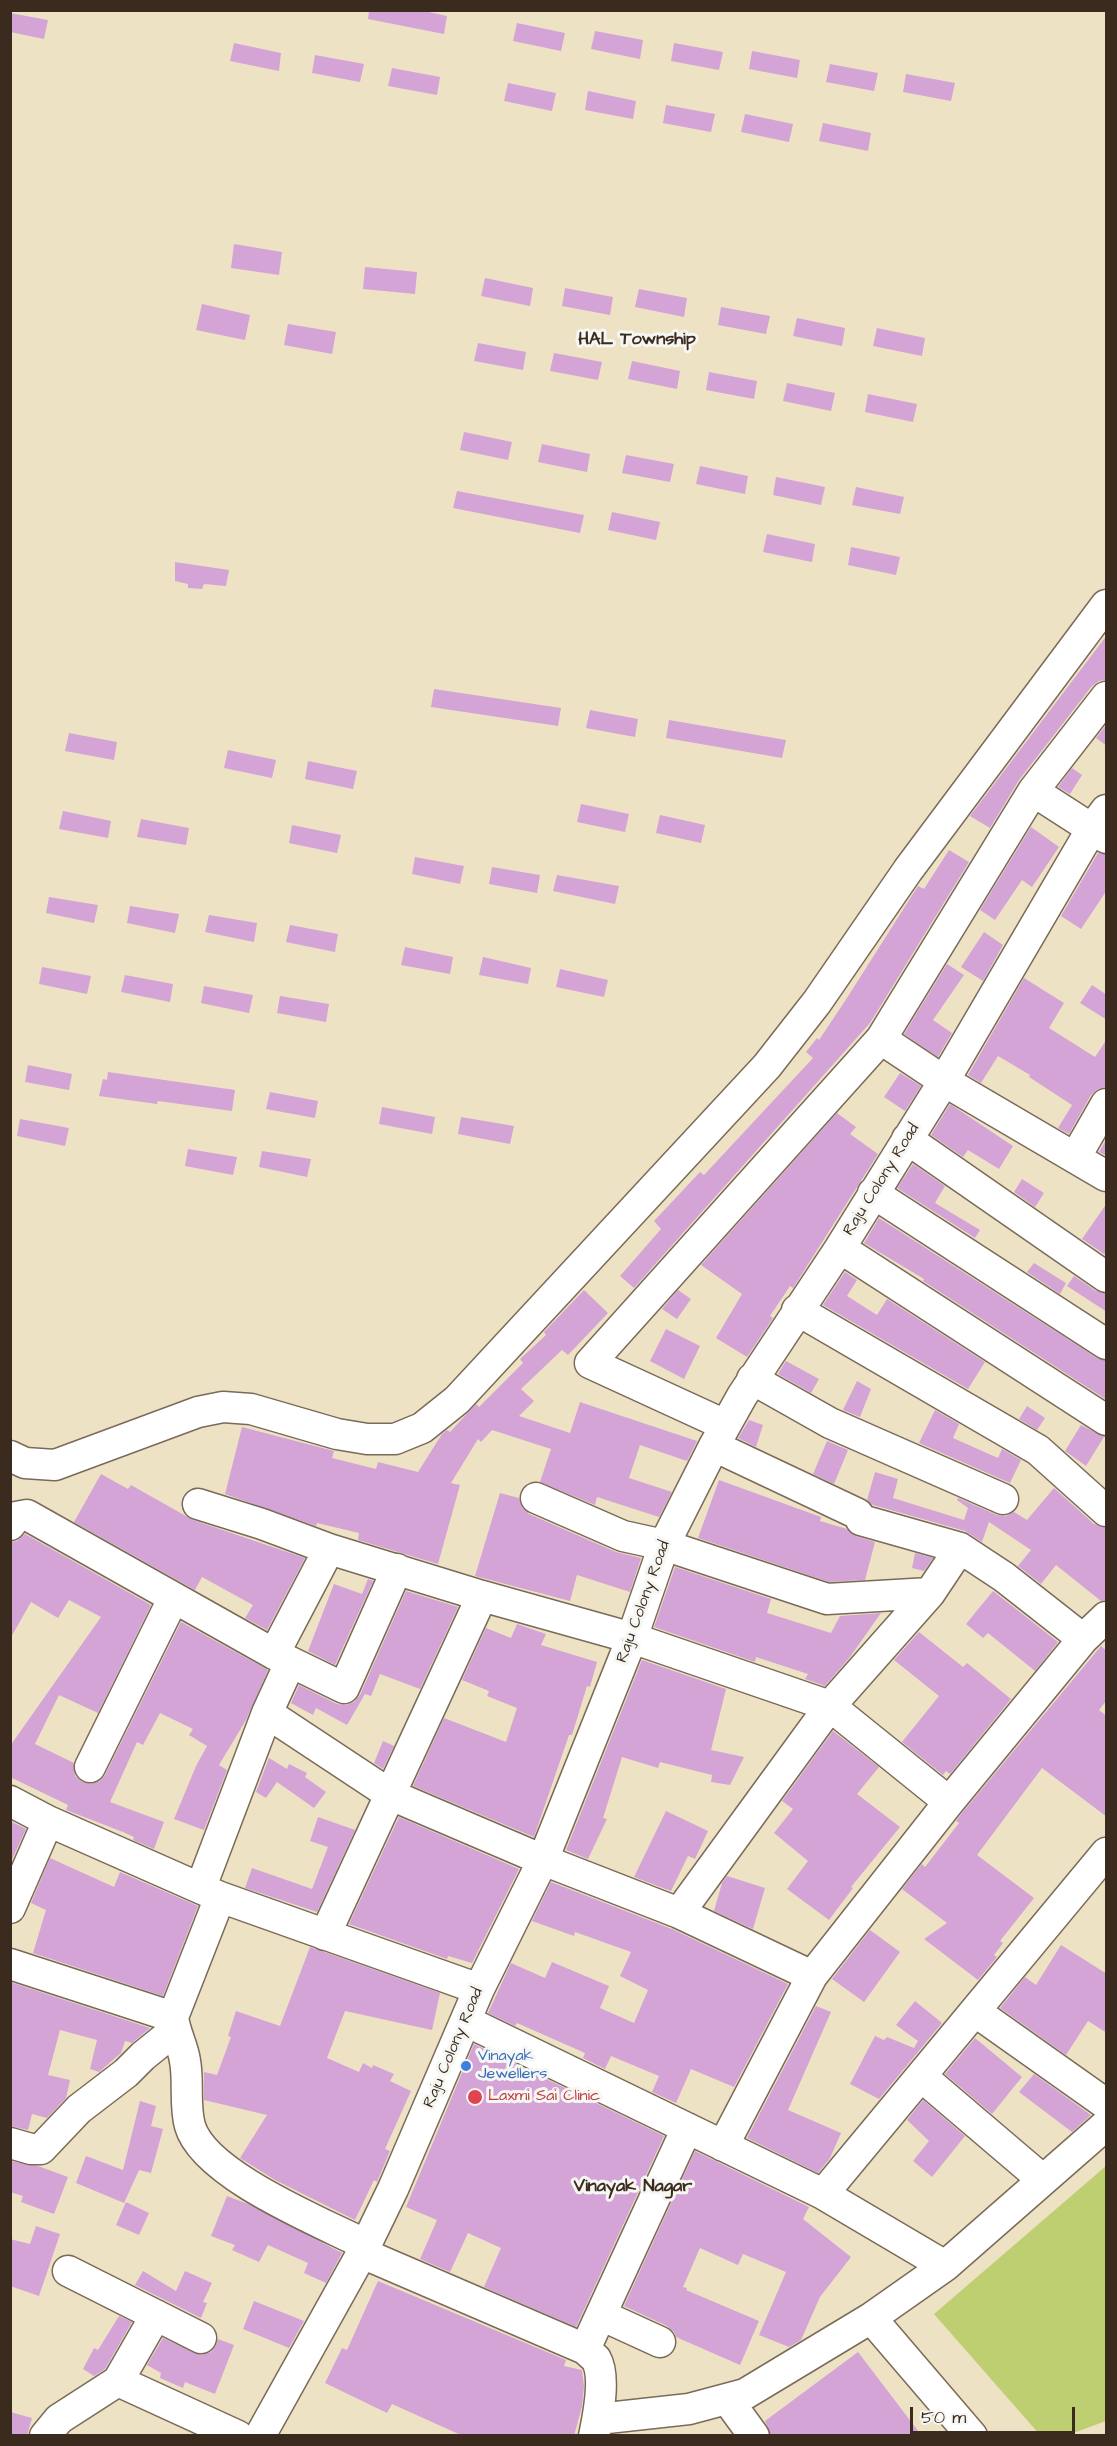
<!DOCTYPE html>
<style>
body{margin:0}
#map{position:relative;width:1117px;height:2446px;overflow:hidden;background:#eee2c5;font-family:"Architects Daughter",sans-serif}
canvas{display:block}
.frame{position:absolute;inset:0;border:12px solid #3b2a1e;pointer-events:none}
.scale{position:absolute;left:910px;top:2407px;width:165px;height:27px;box-sizing:border-box;border:3px solid #3b2a1e;border-top:0;padding-left:8px;font-size:18px;line-height:21px;white-space:nowrap;color:#3b2a1e;-webkit-text-stroke:4px #f6f6f2;paint-order:stroke}
</style>
<div id="map">
<canvas width="1117" height="2446"></canvas>
<div class="frame"></div>
<div class="scale">50 m</div>
</div>
<script>
const c = document.querySelector('canvas').getContext('2d');
c.lineJoin = 'round';
function fillPath(path, color) { c.fillStyle = color; c.fill(path, 'evenodd'); }
function strokePath(path, color, width, dash) { c.strokeStyle = color; c.lineWidth = width; c.lineCap = dash ? 'butt' : 'round'; c.setLineDash(dash || []); c.stroke(path); }
function write(font, color, halo, rows, align = 'center') {
  c.font = font + ' "Architects Daughter",sans-serif'; c.lineWidth = 6; c.setLineDash([]); c.textBaseline = 'middle'; c.strokeStyle = halo; c.fillStyle = color; for (const [text, x, y, turn = 0] of rows) {
    c.save(); c.translate(x, y); c.rotate((+turn || 0) * Math.PI / 180); c.textAlign = isNaN(turn) ? turn : align; if (halo) c.strokeText(text, 0, 0); c.fillText(text, 0, 0); c.restore();
  }
}
const green = new Path2D(`
 M1106 2166V2421L1068 2435H1040L934 2314Z`);
const building = new Path2D(`
 M369 10H420L447 16 444 34 368 19Z
 M10 13 48 20 44 39 10 32Z
 M517 23 565 33 561 51 513 41Z
 M595 31 643 40 640 59 591 49Z
 M234 43 281 53 279 71 230 61Z
 M674 43 723 52 719 70 671 61Z
 M752 51 800 60 797 78 749 69Z
 M315 55 364 64 360 82 312 73Z
 M830 64 878 73 874 91 826 82Z
 M392 68 440 77 437 95 388 86Z
 M906 74 955 83 951 101 903 92Z
 M508 83 556 93 552 111 504 101Z
 M588 91 636 101 633 119 585 110Z
 M666 105 715 114 711 132 663 123Z
 M745 114 793 124 789 142 741 132Z
 M823 123 871 133 868 151 819 141Z
 M234 244 282 252 279 275 231 268Z
 M365 267 417 272 415 294 363 289Z
 M485 278 533 288 530 306 481 296Z
 M565 288 613 297 610 315 562 306Z
 M639 289 687 298 684 317 635 307Z
 M202 304 250 315 245 340 196 330Z
 M721 307 770 316 766 334 718 325Z
 M797 318 845 328 842 346 793 336Z
 M288 324 336 332 332 354 284 345Z
 M877 328 925 338 922 356 873 346Z
 M478 343 526 352 523 370 474 361Z
 M554 353 602 362 598 380 550 371Z
 M632 361 680 371 677 389 628 379Z
 M709 372 757 381 754 399 706 390Z
 M787 383 835 393 831 411 783 401Z
 M868 394 917 404 913 422 865 412Z
 M464 432 512 442 508 460 460 450Z
 M542 444 590 454 587 472 538 462Z
 M626 455 674 464 670 482 622 473Z
 M700 466 748 476 745 494 696 484Z
 M776 477 825 487 821 505 773 495Z
 M856 487 904 497 900 514 852 505Z
 M457 491 584 515 580 533 453 508Z
 M612 512 660 522 656 540 608 530Z
 M767 534 815 544 812 562 763 552Z
 M851 547 900 557 896 575 848 565Z
 M175 562 229 570 226 586 204 584 202 589 188 588V584L175 581Z
 M1107 635V680L1099 681 1092 686 1019 780 990 828 970 816Z
 M434 689 561 708 558 726 431 707Z
 M590 710 638 719 635 737 586 728Z
 M669 720 786 740 782 758 666 738Z
 M1107 724V746L1096 738Z
 M69 733 117 742 114 760 65 751Z
 M228 750 276 760 272 778 224 768Z
 M308 761 357 771 353 789 305 779Z
 M1072 768 1082 775 1070 794 1058 787Z
 M581 804 629 814 625 832 577 822Z
 M63 811 111 821 108 838 59 829Z
 M660 815 705 825 701 843 656 833Z
 M141 819 189 828 186 845 137 837Z
 M292 825 341 835 337 853 289 843Z
 M1031 827 1059 847 1032 887 1022 880 995 920 980 910Z
 M949 850 969 862 870 1023 634 1288 620 1276 661 1229 654 1221 700 1172 704 1175 813 1058 806 1052 817 1038 819 1040 845 1001 918 886 924 889Z
 M1098 853 1107 855V890L1081 929 1061 916Z
 M415 857 464 866 460 884 412 874Z
 M492 867 540 875 537 893 489 884Z
 M557 875 619 886 615 904 553 891Z
 M49 897 98 905 94 923 46 913Z
 M130 906 179 914 175 933 127 923Z
 M209 915 257 923 254 942 205 932Z
 M290 925 338 934 335 952 286 942Z
 M984 932 1003 945 983 981 961 967Z
 M405 947 453 957 450 974 401 965Z
 M483 957 531 968 528 984 479 975Z
 M947 964 964 975 933 1020 952 1033 938 1057 904 1034Z
 M42 967 91 976 87 994 39 984Z
 M560 969 608 980 604 997 556 987Z
 M125 975 173 984 170 1002 121 992Z
 M1024 978 1064 1003 1049 1028 1095 1057 1107 1039V1087L1098 1089 1091 1095 1069 1134 1058 1128 1072 1105 1029 1077 1030 1075 998 1056 981 1083 968 1075Z
 M1092 985 1107 995V1020L1080 1003Z
 M204 986 253 995 249 1013 201 1003Z
 M280 996 329 1004 326 1022 277 1013Z
 M28 1065 72 1074 69 1090 25 1082Z
 M108 1072 235 1090 232 1111 158 1101 157 1104 99 1096 103 1079 107 1080Z
 M900 1073 921 1086 905 1111 884 1097Z
 M270 1092 318 1101 315 1118 266 1109Z
 M950 1104 1013 1146 999 1169 968 1150 963 1157 931 1135Z
 M382 1107 435 1117 432 1134 379 1124Z
 M837 1113 856 1127 850 1134 878 1154 793 1288 790 1286 770 1316 773 1318 747 1357 716 1338 742 1294 701 1265Z
 M461 1117 514 1126 510 1144 458 1134Z
 M20 1119 69 1128 65 1146 17 1136Z
 M1107 1138V1156L1099 1152Z
 M188 1149 237 1157 233 1175 185 1166Z
 M262 1151 311 1159 307 1177 259 1167Z
 M913 1164 945 1186 935 1203 980 1230 975 1238 897 1188Z
 M1022 1179 1044 1193 1035 1207 1014 1192Z
 M1107 1203V1256L1082 1239Z
 M879 1218 1097 1358 1107 1361V1400L923 1281 924 1279 864 1243Z
 M1034 1263 1066 1283 1060 1294 1027 1272Z
 M845 1272 857 1280 847 1296 877 1315 887 1299 985 1362 968 1389 823 1305Z
 M1074 1276 1096 1291 1107 1294V1312L1067 1286Z
 M584 1290 608 1313 568 1355 562 1350 521 1389 534 1401 519 1416 570 1433 580 1402 697 1441 687 1461 640 1445 629 1478 672 1492 659 1517 597 1497 595 1505 540 1482 551 1449 492 1430 481 1442 478 1439 451 1483 460 1485 438 1564 358 1540 359 1533 317 1523 316 1526 225 1494 242 1427 334 1451 332 1458 376 1469 378 1462 418 1472 442 1434 447 1430 450 1432 476 1404 479 1407 523 1363 520 1359 546 1335 544 1332Z
 M678 1290 691 1299 677 1319 662 1309Z
 M666 1329 700 1346 684 1379 650 1361Z
 M786 1361 819 1379 811 1393 778 1374Z
 M857 1381 871 1389 860 1417 843 1410Z
 M1027 1406 1045 1418 1037 1430 1019 1419Z
 M935 1410 959 1424 953 1438 998 1458 1002 1449 1021 1460 1010 1483 919 1443Z
 M749 1420 763 1425 756 1447 738 1438Z
 M1081 1425 1104 1437 1086 1466 1065 1451Z
 M827 1441 848 1450 834 1484 813 1474Z
 M875 1472 898 1479 893 1498 964 1520 968 1508 957 1500 958 1498 997 1515 1005 1516 1014 1512 1027 1520 1054 1488 1094 1524 1107 1528V1600L1101 1601 1056 1565 1041 1584 1018 1566 1031 1550 989 1522 982 1542 965 1531 873 1505 867 1500Z
 M101 1474 128 1489 131 1485 193 1520 305 1558 267 1630 245 1618 253 1605 202 1577 195 1590 74 1522Z
 M719 1480 821 1517 820 1521 847 1529 856 1536 875 1542 865 1580 829 1582 698 1538Z
 M500 1493 519 1498 522 1508 529 1514 616 1552 641 1558 630 1592 577 1575 570 1601 475 1576Z
 M25 1534 151 1605 98 1713 59 1695 35 1744 74 1763 75 1776 82 1782 92 1784 100 1781 105 1775 181 1622 268 1670 246 1720 219 1765 227 1770 204 1830 174 1819 196 1766 207 1746 189 1735 193 1729 160 1713 143 1745 137 1742 110 1802 164 1822 154 1849 133 1840 134 1837 123 1832 66 1810 68 1805 10 1777V1746L101 1617 69 1600 58 1618 31 1602 10 1639V1542L17 1541Z
 M915 1553 933 1558 924 1571 912 1568Z
 M675 1567 771 1599 767 1613 831 1633 840 1616 881 1613 850 1657 825 1686 805 1679 808 1674 756 1657 755 1662 654 1627Z
 M368 1579 373 1581 335 1665 308 1651 334 1584 362 1594Z
 M406 1591 458 1607 420 1689 380 1674 371 1696 365 1694 347 1725 316 1708 313 1715 291 1703 299 1685 337 1704 346 1705 354 1702 360 1695Z
 M993 1591 1058 1642 1035 1671 988 1633 983 1638 966 1624Z
 M517 1624 546 1634 541 1645 597 1662 590 1687 587 1686 572 1735H569L534 1837 413 1786 444 1718 506 1742 517 1708 487 1696 489 1691 462 1680 486 1628 511 1638Z
 M919 1632 963 1667 967 1663 1011 1699 950 1774 946 1771 943 1775 902 1742 939 1696 894 1660Z
 M1101 1646 1107 1651V1700L1099 1710 1107 1716V1817L1042 1768 977 1855 1034 1898 1000 1941 1003 1943 994 1955 997 1957 978 1980 924 1939 947 1923 902 1889 922 1864 925 1867 959 1823 956 1821 962 1813Z
 M642 1660 726 1689 711 1750 744 1757 730 1785 711 1782 712 1775 660 1762 658 1768 622 1757 603 1818 607 1819 588 1859 566 1850Z
 M833 1731 879 1767 857 1794 900 1827 851 1887 853 1888 829 1920 787 1889 808 1861 774 1833 793 1809 782 1801Z
 M383 1741 394 1746 383 1769 374 1763Z
 M269 1758 287 1769 289 1764 307 1773 305 1777 326 1792 314 1808 277 1782 266 1798 256 1792Z
 M666 1811 708 1831 695 1859 688 1856 671 1891 634 1877Z
 M318 1817 355 1830 317 1912 245 1888 252 1868 312 1889 328 1847 310 1841Z
 M399 1817 519 1869 472 1963 448 1956 447 1959 349 1924Z
 M10 1821 26 1829 10 1864Z
 M50 1858 114 1887 120 1872 198 1906 163 1996 33 1953 46 1910 31 1903Z
 M727 1876 765 1888 753 1929 714 1911 722 1883Z
 M551 1882 672 1929 788 1984 734 2087 691 2069 676 2103 652 2092 659 2076 611 2056 605 2069 583 2058 585 2053 517 2023 515 2026 488 2013 511 1963 545 1978 552 1962 609 1986 600 2008 634 2023 648 1990 620 1976 631 1952 575 1932 574 1936 532 1921Z
 M870 1930 900 1952 864 2002 832 1979Z
 M1061 1945 1107 1974V2033L1088 2021 1066 2055 1000 2008 1025 1977 1036 1985Z
 M310 1947 440 1993 432 2030 345 2011 327 2058 359 2072 363 2063 372 2068 373 2065 394 2074 390 2081 411 2091 385 2149 390 2151 377 2182 374 2180 355 2220 275 2180 240 2158 267 2115 204 2100V2072L217 2075 231 2037 228 2036 236 2011 280 2026Z
 M10 1982 150 2028 132 2043 125 2041 121 2053 99 2072 90 2069 97 2040 60 2030 48 2075 70 2080 66 2098 47 2118 32 2114 28 2130 10 2126Z
 M915 2001 942 2023 879 2099 850 2084 875 2036 884 2040 887 2037 914 2048 918 2041 896 2025Z
 M816 2006 831 2012 788 2110 841 2133 830 2158 818 2173 747 2138Z
 M975 2038 1022 2077 992 2114 945 2074Z
 M474 2044 664 2136 576 2327 484 2287 501 2248 468 2233 450 2272 420 2259 437 2220 406 2207Z
 M1034 2074 1091 2115 1072 2132 1019 2092Z
 M923 2100 965 2136 932 2177 913 2161 929 2141 907 2120Z
 M140 2101 156 2106 151 2126 163 2129 151 2173 139 2170 124 2203 76 2183 86 2156 123 2170Z
 M695 2151 809 2207 803 2219 851 2257 820 2297 801 2340 789 2347 759 2335 786 2272 743 2254 738 2265 700 2248 683 2287 687 2288 686 2290 759 2321 740 2365 676 2337 674 2332 667 2326 624 2306Z
 M10 2161 38 2166 68 2177 54 2214 21 2202 23 2196 10 2192Z
 M227 2196 248 2204 342 2253 326 2283 304 2273 308 2263 268 2245 259 2262 232 2250 235 2245 211 2236Z
 M126 2202 149 2213 139 2235 116 2225Z
 M36 2226 60 2234 39 2296 10 2286V2239L30 2244Z
 M143 2271 176 2291 185 2271 212 2283 203 2302 207 2303 201 2318 135 2285Z
 M378 2281 566 2360 564 2366 582 2370 584 2386 582 2406 574 2436H463L392 2404 387 2413 325 2383 342 2348 347 2350Z
 M254 2301 304 2321 289 2348 243 2329Z
 M119 2316 132 2322 105 2369 94 2376 83 2369 94 2348 98 2350Z
 M163 2338 201 2355 211 2352 216 2346 218 2339 234 2345 215 2394 185 2382 183 2388 160 2378 161 2373 147 2365Z
 M858 2352 922 2436H771L765 2421Z
 M10 2412 32 2418 27 2436H10Z`);
const minor = new Path2D(`
 M1106 697 1033 791 1106 838
 M1033 791 881 1039 944 1081 1106 1176
 M907 1139 1106 1277
 M1075 1158 1106 1104
 M873 1193 1106 1344
 M840 1248 1106 1420
 M797 1310 1038 1450 1106 1511
 M752 1379 830 1423 1003 1499
 M725 1425 590 1363 881 1039
 M714 1446 858 1514 861 1520 960 1548 1004 1577 1083 1639
 M10 1456 25 1463 55 1465 198 1412 223 1407 251 1409 337 1434 367 1439H395L422 1428 457 1400 767 1066 817 1002 908 870 1106 605
 M536 1498 623 1536 664 1545 827 1599 930 1593
 M198 1504 262 1524 329 1549 482 1596 632 1638 830 1706 949 1802
 M10 1525 16 1517 27 1515 274 1654 344 1688 397 1569
 M274 1654 329 1549
 M267 1713 391 1795 543 1860 679 1913 812 1976
 M90 1767 173 1599
 M10 1801 48 1821 220 1897 479 1989
 M201 1887 267 1713 290 1663
 M10 1908 48 1821
 M679 1913 830 1706 930 1593 960 1548
 M325 1935 482 1596
 M10 1964 173 2017 220 1897
 M976 2012 1106 2104
 M173 2017C175 2033 183 2046 185 2061 189 2082 184 2105 190 2126 204 2175 321 2222 366 2245
 M466 2021 823 2194 945 2266
 M928 2082 1043 2180
 M10 2143 31 2149H41L79 2109 126 2073 143 2056 174 2031
 M723 2146 812 1976 949 1802 1083 1639 1106 1617
 M823 2194 1106 1853
 M362 2253 585 2349
 M68 2271 201 2338
 M156 2315 118 2381 238 2436
 M601 2315 660 2342
 M871 2318 972 2436
 M727 2399 754 2436
 M598 2419 689 2409 745 2394 871 2318 945 2266 1106 2125
 M45 2436 59 2419 118 2381
 M260 2436 362 2253 393 2189 479 1989 543 1860 632 1638 664 1545 714 1446 742 1396 840 1248 944 1081 1091 830 1106 810
 M594 2436C598 2417 606 2376 596 2359 593 2356 588 2352 585 2349L687 2128`);
const markers = [
 [466,2066,6,"#3f7fe0"],
 [475,2097,8,"#e0444e"]
];
const streetNames = [
 ["Raju Colony Road",882,1180,-58],
 ["Raju Colony Road",644,1602,-70],
 ["Raju Colony Road",454,2048,-67]
];
const shopNames = [
 ["Vinayak",478,2057],
 ["Jewellers",478,2075]
];
const healthNames = [
 ["Laxmi Sai Clinic",488,2097]
];
const neighbourhoodNames = [
 ["HAL Township",637,340],
 ["Vinayak Nagar",633,2187]
];
fillPath(green, '#becf72');
fillPath(building, '#d4a4d6');
strokePath(minor, '#7a6a58', 33);
strokePath(minor, '#fff', 30);
for (const [x, y, r, color] of markers) { const dot = new Path2D(); dot.arc(x, y, r, 0, 2 * Math.PI); c.fillStyle = color; c.fill(dot); strokePath(dot, '#f6f6f2', 2); }
write('16px', '#3b2a1e', '#f6f6f2', streetNames);
write('16px', '#366cbe', '#f6f6f2', shopNames, 'left');
write('16px', '#be3a42', '#f6f6f2', healthNames, 'left');
write('bold 18px', '#3b2a1e', '#f6f6f2', neighbourhoodNames);
</script>
